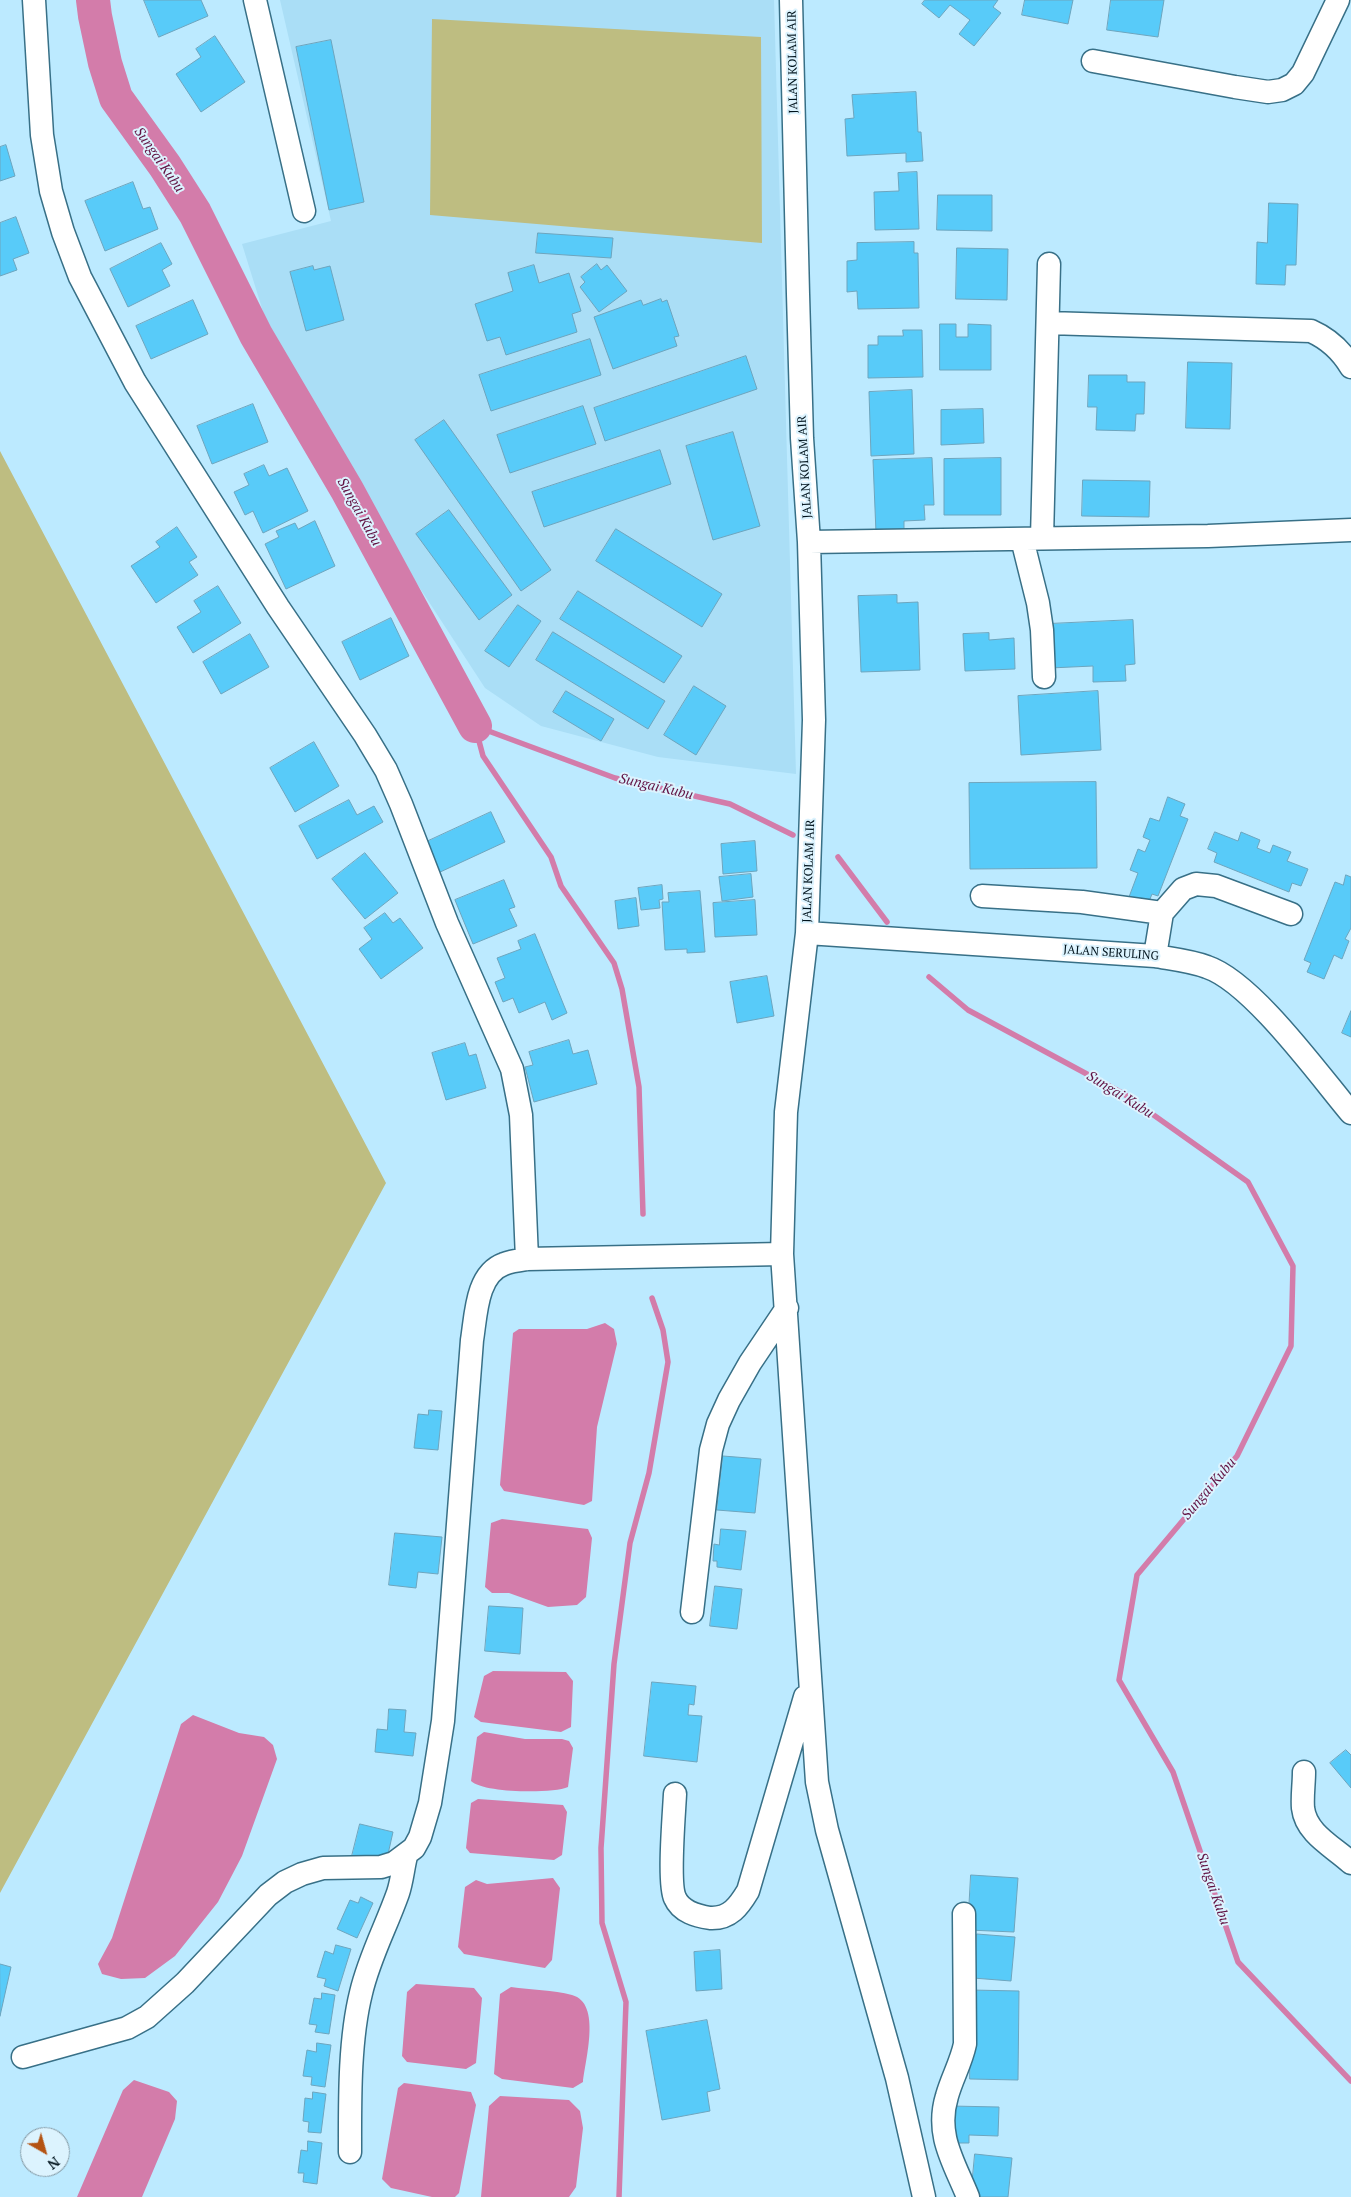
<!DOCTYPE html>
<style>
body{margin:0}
#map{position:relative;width:1351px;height:2197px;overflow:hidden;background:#bceaff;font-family:"PT Serif",serif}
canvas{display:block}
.north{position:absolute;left:20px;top:2127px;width:50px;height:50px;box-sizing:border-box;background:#dcf3fe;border:1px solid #8499a4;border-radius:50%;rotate:142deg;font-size:14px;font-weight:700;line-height:20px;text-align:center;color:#00131c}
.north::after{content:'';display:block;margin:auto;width:18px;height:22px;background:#b45313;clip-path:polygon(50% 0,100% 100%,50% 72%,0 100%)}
</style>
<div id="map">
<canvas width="1351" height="2197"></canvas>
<div class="north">N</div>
</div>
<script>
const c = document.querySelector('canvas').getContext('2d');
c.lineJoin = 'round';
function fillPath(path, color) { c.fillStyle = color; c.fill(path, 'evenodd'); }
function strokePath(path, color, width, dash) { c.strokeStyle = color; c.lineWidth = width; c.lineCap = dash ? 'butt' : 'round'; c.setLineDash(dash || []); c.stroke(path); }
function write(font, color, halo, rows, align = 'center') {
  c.font = font + ' "PT Serif",serif'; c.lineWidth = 4; c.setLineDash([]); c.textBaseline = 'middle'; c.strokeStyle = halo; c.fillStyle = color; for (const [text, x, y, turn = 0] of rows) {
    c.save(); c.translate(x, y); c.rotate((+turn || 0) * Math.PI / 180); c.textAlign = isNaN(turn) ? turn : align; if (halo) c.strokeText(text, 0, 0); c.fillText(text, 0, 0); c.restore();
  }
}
const built = new Path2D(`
 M280 0H774L796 774 658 757 541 726 485 688 414 579 265 318 242 244 331 221Z`);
const green = new Path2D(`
 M432 19 761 37 762 243 430 215Z
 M0 451 386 1183 0 1893Z`);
const water = new Path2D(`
 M605 1323 614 1329 617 1344 597 1427 592 1501 584 1505 504 1491 500 1485 513 1333 519 1329H587Z
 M502 1519 588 1529 592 1538 586 1597 577 1605 548 1607 509 1593H492L485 1587 491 1523Z
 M493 1671 566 1672 573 1681 571 1727 561 1732 481 1722 474 1717 484 1676Z
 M193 1715 239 1733 264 1737 273 1745 277 1759 242 1856 218 1902 175 1956 145 1978 121 1979 102 1974 98 1964 112 1938 181 1724Z
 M484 1732 525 1739H562L569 1741 573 1748 568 1787C552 1794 483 1793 471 1781L477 1737Z
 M478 1799 563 1805 567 1812 562 1855 554 1860 470 1853 466 1848 471 1803Z
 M553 1878 560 1888 552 1960 545 1968 464 1954 458 1947 465 1887 476 1880 487 1884Z
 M416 1984 474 1988 482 1998 476 2063 466 2069 407 2062 402 2056 407 1992Z
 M511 1987C531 1990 553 1990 572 1995 602 2003 585 2060 583 2082L573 2088 502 2079 494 2074 500 1994Z
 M134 2080 169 2092 177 2101 175 2119 142 2197H77L123 2090Z
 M404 2083 471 2092 476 2105 459 2193 455 2197H432L391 2188 382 2179 398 2088Z
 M500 2096 569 2100 580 2111 583 2128 576 2187 569 2197H481L489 2106Z`);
const stream = new Path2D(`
 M475 726 483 756 551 857 561 886 614 963 622 989 639 1087 643 1214
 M475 726 615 778 730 804 793 835
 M838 857 887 922
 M929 977 968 1010 1124 1094 1248 1182 1293 1266 1291 1346 1237 1456 1137 1575 1119 1680 1173 1772 1238 1962 1351 2081
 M619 2197 626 2002 602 1923 601 1848 614 1664 630 1543 649 1473 668 1362 663 1330 652 1298`);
const river = new Path2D(`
 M93 0 95 16 105 63 116 98 165 166 195 213 256 335 347 490 475 726`);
const building = new Path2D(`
 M144 0H201L208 16 159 37Z
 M925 0H998L993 7 1001 13 974 46 959 34 970 20 950 5 939 18 922 4Z
 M1025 0H1073L1068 24 1022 15Z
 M1111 0H1164L1158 37 1107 30Z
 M215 36 245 82 201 112 176 74 201 57 196 49Z
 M331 40 364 202 329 210 296 47Z
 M916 92 918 132H921L923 161 906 162V153L847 156 845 119 854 118 852 95Z
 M6 145 15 176 0 181V147Z
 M917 172 919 229 875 230 874 192 899 191 898 173Z
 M133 182 143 209 150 207 158 229 105 251 85 201Z
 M938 195H992V231L937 230Z
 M1269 203 1298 204 1296 265H1286L1285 285 1256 284 1257 242 1267 243Z
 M16 217 29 253 13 259 17 270 0 276V223Z
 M538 233 613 238 611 258 536 253Z
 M914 242V253H918L919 308 858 309 857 291 847 292V261L857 260V243Z
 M161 243 172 264 162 270 170 286 128 307 110 269Z
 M957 248 1008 249 1007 300 956 299Z
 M597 264 601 270 607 265 627 291 599 312 580 287 585 282 581 277Z
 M534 265 539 283 569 273 581 311 572 314 577 332 506 355 500 337 487 341 475 304 513 291 508 273Z
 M313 266 314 270 330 266 344 320 306 331 290 272Z
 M661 299 662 302 667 300 679 336 674 337 677 346 613 369 594 317 641 300 643 305Z
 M193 300 208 334 151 359 136 326Z
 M940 324H956V337H968V324L991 325V370H940Z
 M903 330H922L923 377 868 378V345H878V336H903Z
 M590 339 601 375 491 411 479 375Z
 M746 356 757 389 605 441 594 408Z
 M1188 362 1232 363 1230 429 1186 428Z
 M1089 375H1127V382H1145L1144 414H1136L1135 431 1096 430 1097 407H1088Z
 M912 390 914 454 871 456 869 392Z
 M253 404 268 442 212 464 197 426Z
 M583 406 596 444 510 473 497 435Z
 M983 409 984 443 941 445V410Z
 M444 420 551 570 521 591 415 440Z
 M733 432 760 526 713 540 686 446Z
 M660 450 671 484 544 527 532 492Z
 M932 458 934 505H924L925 520 904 521V532L876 533 873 460Z
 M1001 458V515H944V459Z
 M264 465 269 476 287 468 308 511 263 533 253 511 245 515 234 492 249 485 244 474Z
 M1083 480 1150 481 1149 517 1082 516Z
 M449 510 512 595 479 620 416 534Z
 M315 521 335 566 286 589 265 544 279 537 276 531 295 523 298 529Z
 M177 527 197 557 189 562 198 575 156 603 131 566 160 547 156 542Z
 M616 529 722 594 702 627 596 561Z
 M218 586 241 623 193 653 177 627 201 612 194 601Z
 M578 591 682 656 664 683 560 619Z
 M897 595V603L918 602 920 670 861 672 858 596Z
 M518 605 541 621 509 667 485 651Z
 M391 618 409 656 360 680 342 642Z
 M1133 620 1135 664 1125 665 1126 681 1093 682V666L1050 668 1048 624Z
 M553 632 665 701 648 729 536 660Z
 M989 633V640L1014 638 1015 669 965 671 963 634Z
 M250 634 269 667 221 694 203 662Z
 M694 686 726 706 696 755 664 735Z
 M566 691 614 719 601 741 553 712Z
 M1098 691 1101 750 1021 755 1018 696Z
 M314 742 339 786 295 812 270 768Z
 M1096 782 1097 868 970 869 969 783Z
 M1168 797 1185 804 1180 816 1188 819 1158 896 1152 894 1148 904 1129 897 1138 873 1130 870 1138 849 1145 852 1150 840 1143 837 1150 818 1159 821Z
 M349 800 357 815 374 806 383 822 317 859 299 826Z
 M491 812 505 842 438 873 424 843Z
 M1215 832 1238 841 1241 832 1260 840 1257 848 1270 853 1273 845 1291 852 1287 861 1308 869 1301 886 1292 883 1289 892 1214 862 1217 853 1208 849Z
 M755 841 757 871 723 874 721 844Z
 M365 853 398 893 365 919 332 879Z
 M751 874 753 897 722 901 719 877Z
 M1346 875 1351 877V928L1345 939 1349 941 1342 959 1334 955 1324 979 1307 972 1311 963 1304 960 1335 882 1343 885Z
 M504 880 515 907 509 909 517 926 473 944 455 900Z
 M662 885 663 899 659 900 660 908 641 910 638 888Z
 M700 891 705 952 687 953V949L665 950 662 902H669L668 893Z
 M636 898 639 926 618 929 615 901Z
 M755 900 757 935 715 937 713 903Z
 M385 913 393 923 400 918 423 948 381 979 359 949 372 939 364 928Z
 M535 934 567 1013 552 1020 545 1002 519 1013 513 998 503 1002 495 982 505 978 497 958 521 949 518 941Z
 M767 976 774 1016 737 1023 730 982Z
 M1351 1011V1037L1342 1033Z
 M569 1040 573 1054 588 1050 597 1084 534 1102 525 1067 533 1065 529 1052Z
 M465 1043 469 1056 476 1054 486 1088 446 1100 432 1053Z
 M429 1410 442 1411 438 1450 414 1448 418 1414 428 1415Z
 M723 1456 761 1459 755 1513 717 1510Z
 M721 1529 746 1531 741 1570 717 1567V1561H713L714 1544 719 1545Z
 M395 1533 442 1537 438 1574 418 1572 416 1588 389 1585Z
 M715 1586 742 1589 737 1629 710 1626Z
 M489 1606 523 1608 520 1654 485 1651Z
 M652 1682 696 1686 694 1705 689 1704 688 1715 702 1716 697 1762 644 1756Z
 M389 1709 406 1710 404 1732 416 1733 413 1756 375 1752 377 1729 387 1730Z
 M1346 1750 1351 1755V1788L1330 1763Z
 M360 1824 393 1832 386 1863 351 1860Z
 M971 1875 1018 1878 1014 1932 968 1930Z
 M361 1897 373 1903 357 1938 337 1929 350 1900 358 1903Z
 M977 1934 1015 1937 1011 1981 973 1978Z
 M336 1945 351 1949 338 1991 324 1986 326 1979 317 1977 325 1951 333 1954Z
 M720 1950 722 1989 696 1991 694 1952Z
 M0 1964 11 1967 0 2016Z
 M971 1990 1019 1991 1018 2080 970 2079Z
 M322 1993 335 1995 329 2034 315 2032 317 2025 309 2024 314 1998 321 1999Z
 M707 2020 720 2089 707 2092 710 2111 662 2120 646 2031Z
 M317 2043 331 2045 325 2087 311 2085 312 2077 303 2076 307 2050 316 2052Z
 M313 2092 326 2094 321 2133 308 2132 309 2122 303 2121 305 2098 312 2099Z
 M951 2106 999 2107 998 2136 969 2135V2143H950Z
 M308 2141 322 2143 317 2184 303 2182 304 2173H298L301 2150 307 2151Z
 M975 2154 1012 2158 1008 2197H971Z`);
const minor = new Path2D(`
 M34 0 42 135 51 191 63 232 80 277 135 382 278 607 365 735 386 770 401 804 447 923 512 1069 521 1115 527 1259
 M255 0 304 211
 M791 0 798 294 802 438 809 542 814 720 807 933 786 1112 782 1254 817 1782 827 1830 897 2078 924 2197
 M1093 61 1235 87 1268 92 1282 90 1294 84 1303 73 1338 0
 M1048 323 1311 331C1329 339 1341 350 1351 367
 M1042 538 1049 264
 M1022 539 1038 603 1042 630 1044 677
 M809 542 1208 536 1351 530
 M982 896 1082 902 1162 913
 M807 933 1155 956C1172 959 1191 961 1207 967 1252 982 1319 1075 1351 1113
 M1155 956 1162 913 1183 889 1196 884 1216 886 1291 914
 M692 1612 711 1450 718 1424 729 1400 750 1363 787 1308
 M1304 1772C1304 1784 1302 1796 1303 1808 1306 1834 1334 1847 1351 1863
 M675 1794C674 1815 668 1883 675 1898 681 1912 697 1916 710 1918 730 1919 739 1906 748 1891L805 1697
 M964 1914 965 2044C961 2063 952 2078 947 2096 935 2135 954 2162 968 2197
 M23 2057 127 2028 147 2017 185 1983 268 1895 285 1882 302 1874 323 1868 381 1867 394 1863 414 1848 420 1837 430 1803 443 1721 472 1340C476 1316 476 1274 504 1264 511 1261 520 1260 527 1259L782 1254
 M350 2152C350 2102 349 2041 361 1993 369 1958 386 1927 398 1893 402 1881 403 1868 406 1856`);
const streetNames = [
 ["JALAN KOLAM AIR",793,62,-91],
 ["JALAN KOLAM AIR",805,467,-93],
 ["JALAN KOLAM AIR",809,871,-88],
 ["JALAN SERULING",1111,953,4]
];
const waterNames = [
 ["Sungai Kubu",159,160,55],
 ["Sungai Kubu",359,512,61],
 ["Sungai Kubu",656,787,13],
 ["Sungai Kubu",1120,1095,32],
 ["Sungai Kubu",1209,1489,-50],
 ["Sungai Kubu",1213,1889,71]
];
fillPath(built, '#aadef6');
fillPath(green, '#bebd81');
fillPath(water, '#d37caa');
strokePath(stream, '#d37caa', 5.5);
strokePath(river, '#d37caa', 34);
fillPath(building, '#58cbf9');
strokePath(building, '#6da5be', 1);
strokePath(minor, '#387087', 25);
strokePath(minor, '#fff', 22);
write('12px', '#00131c', '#dcf3fe', streetNames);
write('italic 14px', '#611243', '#dcf3fe', waterNames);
</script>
